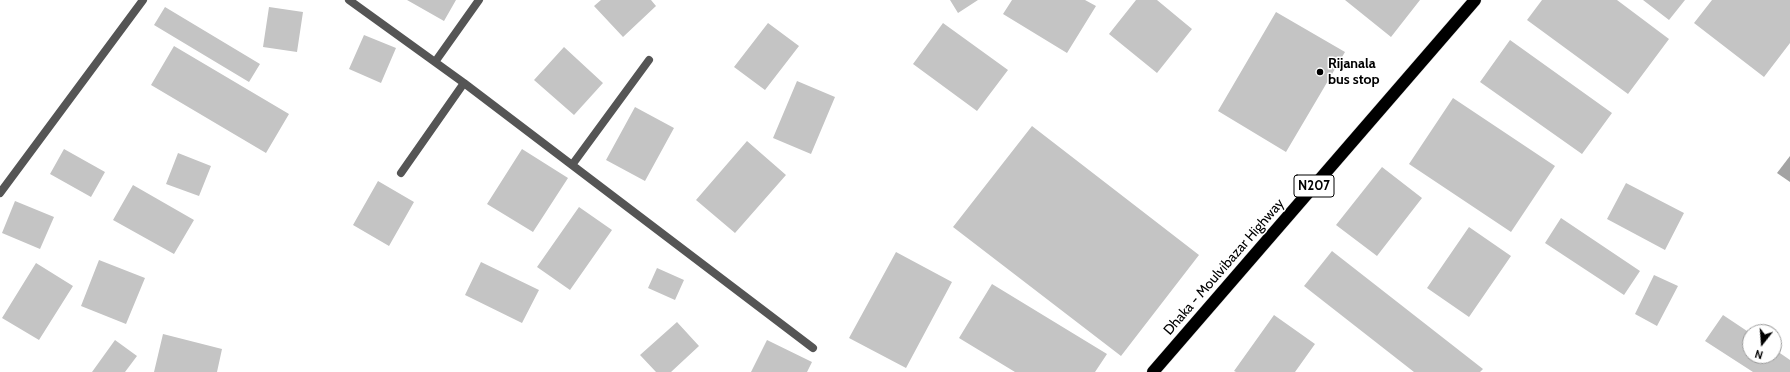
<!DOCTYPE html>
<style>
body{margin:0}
#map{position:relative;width:1790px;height:372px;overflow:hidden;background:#fff;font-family:Cabin,sans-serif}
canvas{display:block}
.north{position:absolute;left:1742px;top:324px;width:40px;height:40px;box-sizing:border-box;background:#fff;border:1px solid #999;border-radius:50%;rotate:197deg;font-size:11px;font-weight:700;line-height:16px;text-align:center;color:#000}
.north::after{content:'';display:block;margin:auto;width:14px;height:18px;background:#000;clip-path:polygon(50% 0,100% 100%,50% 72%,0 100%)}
</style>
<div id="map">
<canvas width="1790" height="372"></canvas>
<div class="north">N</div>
</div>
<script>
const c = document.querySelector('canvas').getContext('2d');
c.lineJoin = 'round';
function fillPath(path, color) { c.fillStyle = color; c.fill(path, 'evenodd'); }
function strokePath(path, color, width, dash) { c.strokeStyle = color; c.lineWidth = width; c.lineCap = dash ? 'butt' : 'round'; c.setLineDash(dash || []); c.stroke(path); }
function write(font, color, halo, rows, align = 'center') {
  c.font = font + ' Cabin,sans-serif'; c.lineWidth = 3; c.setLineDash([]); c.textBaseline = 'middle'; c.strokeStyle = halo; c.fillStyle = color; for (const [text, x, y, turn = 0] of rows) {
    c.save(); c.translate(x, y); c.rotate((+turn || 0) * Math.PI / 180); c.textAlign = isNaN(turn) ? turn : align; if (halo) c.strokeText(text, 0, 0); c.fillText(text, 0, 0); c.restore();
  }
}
const water = new Path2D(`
 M1790 156V182L1777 173Z`);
const building = new Path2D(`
 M407 0H456L444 21Z
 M601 0H651L656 6 623 37 594 6Z
 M950 0H978L958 13Z
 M1012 0H1085L1096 6 1067 53 1003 14Z
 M1136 0H1157L1192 29 1157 73 1109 34Z
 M1345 0H1420L1391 37Z
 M1542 0H1617L1669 39 1628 94 1527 20Z
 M1643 0H1685L1669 20Z
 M1712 0H1790V43L1764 77 1694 23Z
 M165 7 260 64 249 82 154 25Z
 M269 7 303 12 297 52 263 47Z
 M1276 12 1345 52 1286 152 1218 111Z
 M768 23 799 46 765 90 734 67Z
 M943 23 1008 70 977 111 913 64Z
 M364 35 396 48 381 83 349 69Z
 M1510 40 1612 113 1582 154 1480 82Z
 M174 46 289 114 266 153 151 85Z
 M564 47 603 83 574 115 534 80Z
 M797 81 835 97 811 154 773 138Z
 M1453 98 1555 166 1511 232 1409 164Z
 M635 107 674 128 645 181 606 160Z
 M1032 126 1199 255 1121 356 953 227Z
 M747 141 786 175 735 233 696 200Z
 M64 149 105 172 91 197 50 174Z
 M522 149 568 178 533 232 487 204Z
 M178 153 211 166 199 196 166 184Z
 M1382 167 1422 198 1377 256 1336 225Z
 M378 181 414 202 389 246 353 225Z
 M1626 183 1684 213 1665 250 1607 219Z
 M133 185 194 220 174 254 113 220Z
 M15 201 54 217 40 249 2 233Z
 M579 207 612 230 570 290 537 267Z
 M1561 218 1640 271 1624 295 1545 243Z
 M1469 227 1511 256 1469 317 1427 288Z
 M1332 251 1483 369 1480 372H1414L1304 286Z
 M896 252 952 282 906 368 849 338Z
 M99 260 145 278 126 324 81 306Z
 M481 262 539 290 522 323 465 295Z
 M36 263 73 286 39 340 2 318Z
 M657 268 684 280 675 300 648 288Z
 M1654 275 1678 286 1657 326 1635 314Z
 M992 284 1107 354 1095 372H1015L959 338Z
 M1274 315 1315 344 1295 372H1236L1234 371Z
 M1723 315 1750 333V356H1774V349L1790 360V372H1753L1705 341Z
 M677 322 699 346 671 372H656L640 355Z
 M163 334 222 349 217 372H154Z
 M115 340 137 356 125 372H92Z
 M767 340 812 362 807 372H751Z`);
const street = new Path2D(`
 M349 0 464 83 813 348
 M435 62 479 0
 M572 165 649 60
 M401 173 464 83
 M0 193 143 0`);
const highway = new Path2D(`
 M1153 372 1475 0`);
const markers = [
 [1320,72,4,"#000"]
];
const shields = [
 [1314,186,40]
];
const shieldNames = [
 ["N207",1314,186]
];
const poiNames = [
 ["Rijanala",1328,64],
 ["bus stop",1328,80]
];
const streetNames = [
 ["Dhaka - Moulvibazar Highway",1224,267,-49]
];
fillPath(water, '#a3a3a3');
fillPath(building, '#c4c4c4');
strokePath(highway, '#dbdbdb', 13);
strokePath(street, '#555', 8);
strokePath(highway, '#000', 12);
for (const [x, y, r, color] of markers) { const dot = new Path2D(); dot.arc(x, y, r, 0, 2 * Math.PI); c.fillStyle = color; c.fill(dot); strokePath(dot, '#fff', 1.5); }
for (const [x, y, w] of shields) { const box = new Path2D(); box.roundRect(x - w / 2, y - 11, w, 22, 3); c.fillStyle = '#fff'; c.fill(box); strokePath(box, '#000', 1); }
write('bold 13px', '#000', null, shieldNames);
write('bold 14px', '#000', '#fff', poiNames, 'left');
write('14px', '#000', '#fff', streetNames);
</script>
